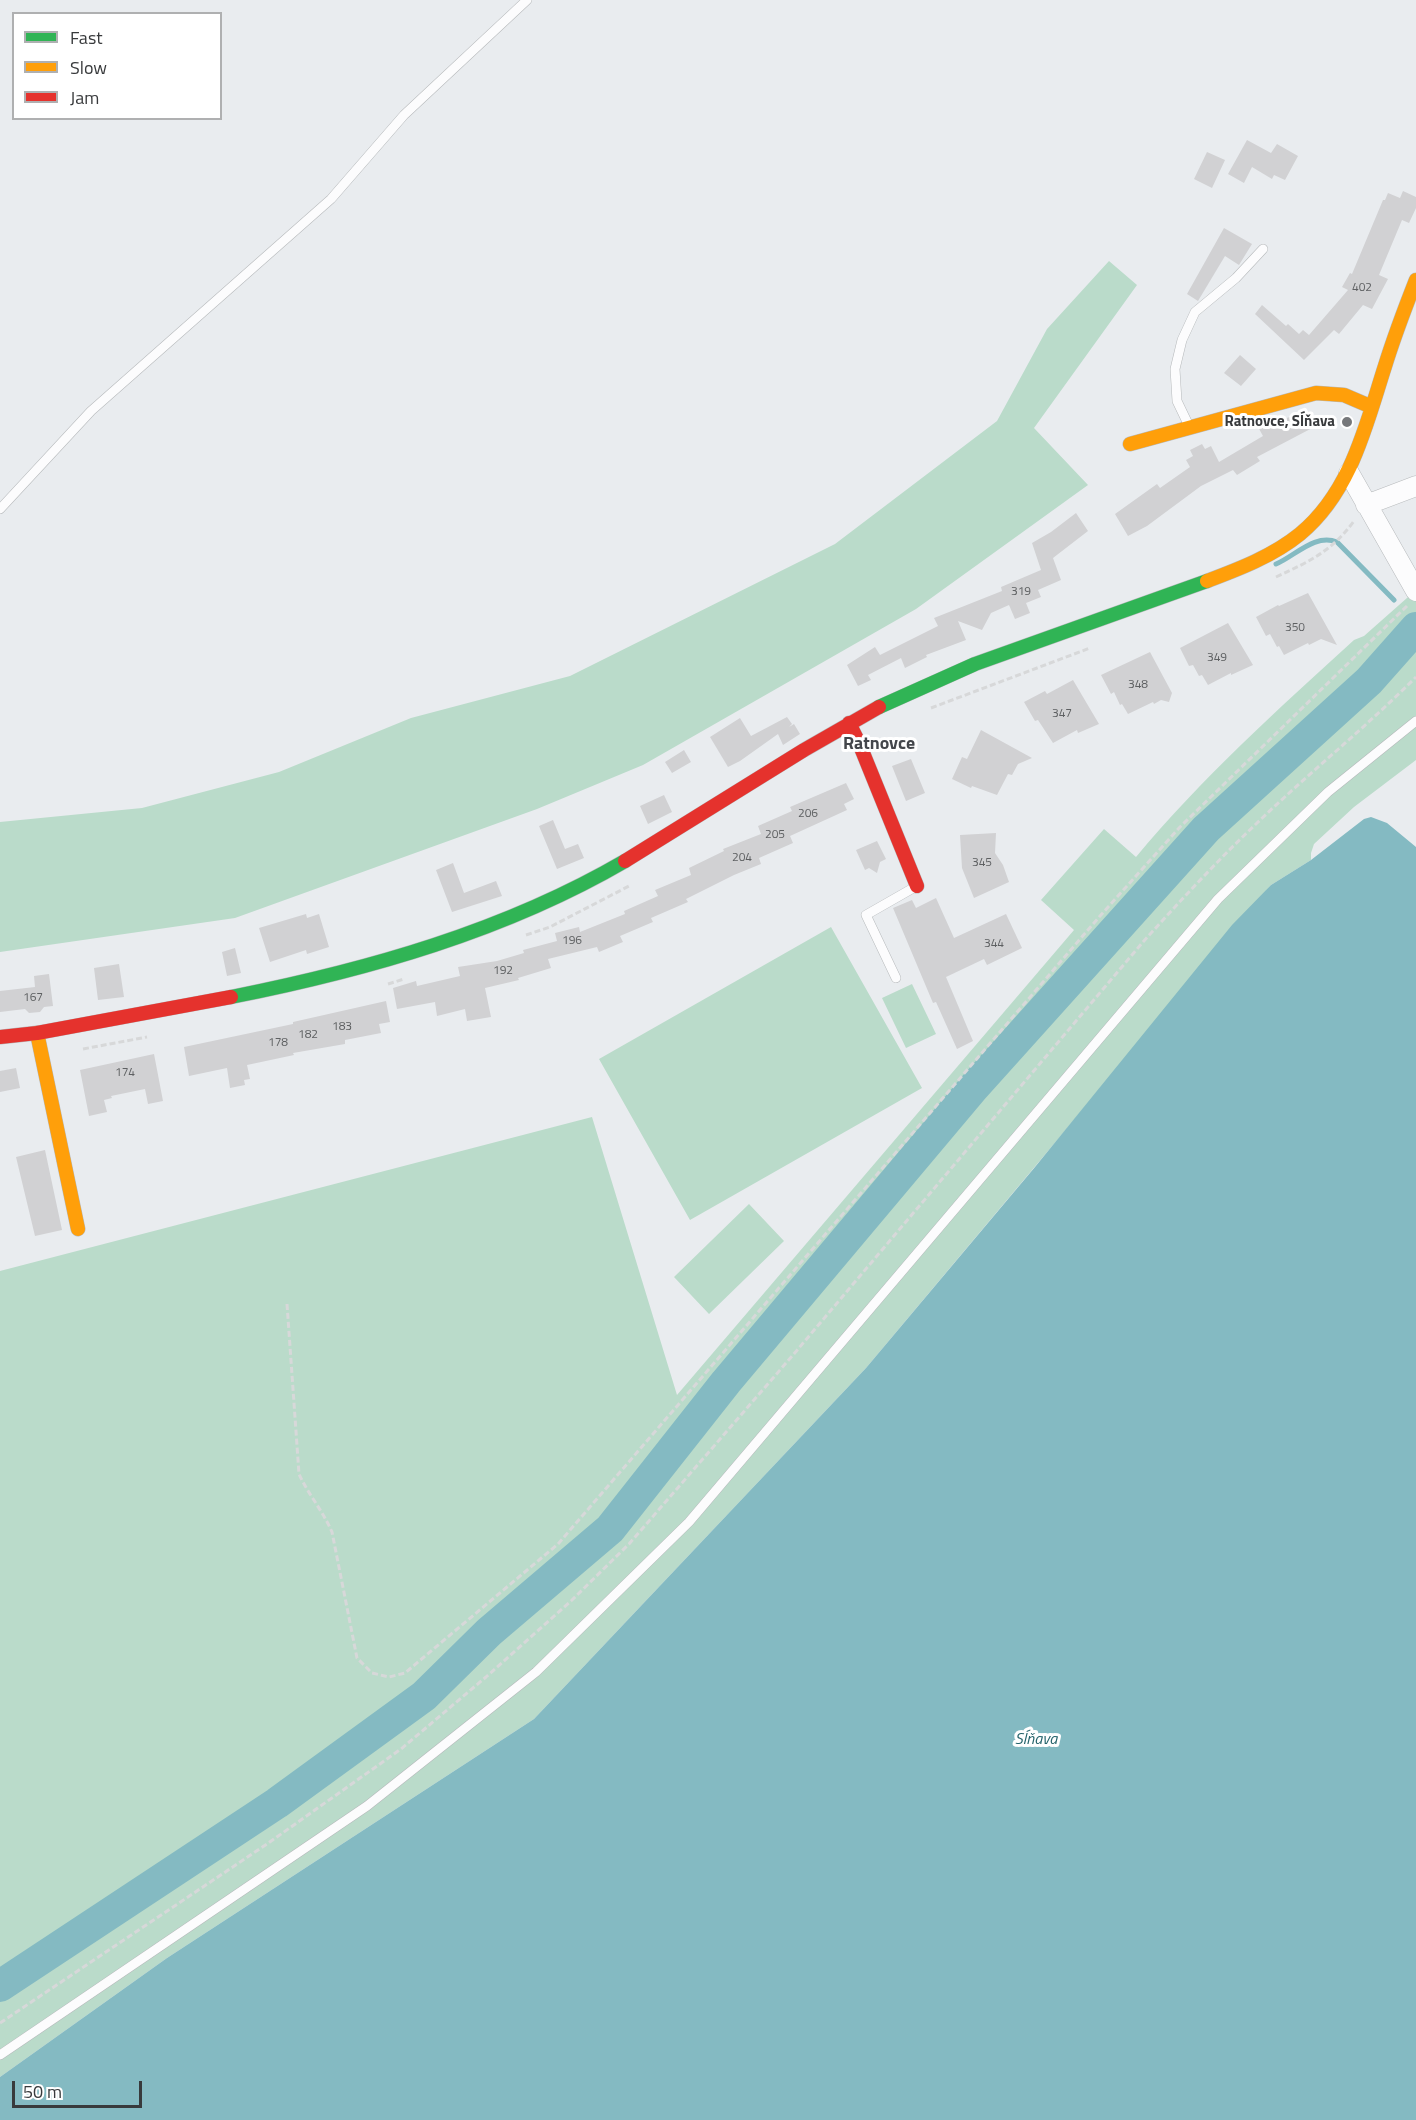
<!DOCTYPE html>
<meta charset="utf-8">
<style>
body{margin:0}
#map{position:relative;width:1416px;height:2120px;overflow:hidden;background:#e9ecef;font-family:"Titillium Web",sans-serif}
canvas{display:block}
.legend{position:absolute;left:12px;top:12px;width:210px;height:108px;box-sizing:border-box;background:#fff;border:2px solid #afb0b1;margin:0;padding:8px 10px;list-style:none;font-size:18px;color:#383a3c}
.legend li{display:flex;align-items:center;gap:12px;height:30px}
.legend b{width:30px;border:2px solid #afb0b1}
.scale{position:absolute;left:12px;top:2081px;width:130px;height:27px;box-sizing:border-box;border:3px solid #383a3c;border-top:0;padding-left:8px;font-size:18px;line-height:21px;white-space:nowrap;color:#383a3c;-webkit-text-stroke:4px #fff;paint-order:stroke}
</style>
<div id="map">
<canvas width="1416" height="2120"></canvas>
<ul class="legend">
<li><b style="height:8px;background:#30b455"></b>Fast</li>
<li><b style="height:8px;background:#ff9f0a"></b>Slow</li>
<li><b style="height:8px;background:#e5322d"></b>Jam</li>
</ul>
<div class="scale">50 m</div>
</div>
<script>
const c = document.querySelector('canvas').getContext('2d');
c.lineJoin = 'round';
function fillPath(path, color) { c.fillStyle = color; c.fill(path, 'evenodd'); }
function strokePath(path, color, width, dash) { c.strokeStyle = color; c.lineWidth = width; c.lineCap = dash ? 'butt' : 'round'; c.setLineDash(dash || []); c.stroke(path); }
function write(font, color, halo, rows, align = 'center') {
  c.font = font + ' "Titillium Web",sans-serif'; c.lineWidth = 6; c.setLineDash([]); c.textBaseline = 'middle'; c.strokeStyle = halo; c.fillStyle = color; for (const [text, x, y, turn = 0] of rows) {
    c.save(); c.translate(x, y); c.rotate((+turn || 0) * Math.PI / 180); c.textAlign = isNaN(turn) ? turn : align; if (halo) c.strokeText(text, 0, 0); c.fillText(text, 0, 0); c.restore();
  }
}
const green = new Path2D(`
 M1109 261 1137 285 1034 428 1088 485 916 609 643 765 537 809 235 918 0 952V822L142 808 279 772 411 718 570 676 835 544 997 421 1047 329Z
 M1416 590V760L1354 807 1314 844 1311 853V860L1271 885 866 1368 534 1719 167 1958 0 2077V1271L592 1117 677 1395 1074 930 1041 900 1104 829 1136 857C1202 778 1278 709 1354 640L1364 636Z
 M831 927 922 1088 690 1220 599 1059Z
 M912 984 936 1034 906 1048 882 998Z
 M749 1204 784 1241 709 1314 674 1277Z`);
const water = new Path2D(`
 M1371 817 1387 823 1416 847V2120H0V2077L167 1958 534 1719 866 1368 1035 1167 1232 925 1271 885 1311 860 1364 819Z`);
const stream = new Path2D(`
 M1276 564C1295 556 1315 533 1337 542L1394 600
 M1411 621 1416 628`);
const river = new Path2D(`
 M0 1986 277 1803 424 1696 489 1632 610 1529 726 1382 974 1087 1206 829 1369 681 1416 628`);
const building = new Path2D(`
 M1247 140 1271 153 1277 144 1298 156 1285 180 1274 175 1272 179 1252 167 1244 183 1228 174Z
 M1207 152 1225 160 1212 188 1194 179Z
 M1403 191 1416 197V208L1409 223 1402 220 1379 275 1388 279 1372 309 1363 305 1339 334 1334 330 1304 360 1255 314 1262 305 1286 326 1288 324 1299 334 1303 330 1309 335 1348 290 1342 287 1350 273 1352 274 1383 200H1385L1388 193 1400 198Z
 M1224 228 1252 244 1239 265 1225 256 1198 301 1187 294Z
 M1240 355 1256 369 1241 386 1224 373Z
 M1309 411 1316 426 1257 457 1260 461 1237 475 1233 470 1201 486 1147 526 1128 536 1115 514 1157 484 1160 488 1190 467 1186 460 1193 456 1190 450 1202 444 1205 449 1211 446 1219 462 1263 436 1258 427Z
 M1076 513 1088 531 1053 558 1061 580 1038 590 1041 597 1026 603 1030 613 1015 619 1009 605 991 613 982 630 958 621 966 640 926 655 927 657 905 668 901 658 868 675 871 680 858 686 847 665 875 647 880 655 938 626 934 618 1002 591 1001 587 1041 570 1032 543 1051 532Z
 M1308 593 1337 645 1321 639 1309 645 1308 643 1284 655 1279 646 1277 647 1270 634 1266 636 1256 617 1278 605 1279 606Z
 M1228 623 1253 665 1231 675V673L1208 685 1202 675 1199 676 1193 665 1189 666 1180 648Z
 M1150 652 1172 693 1169 702 1161 700 1154 704 1153 702 1128 714 1122 704 1120 705 1114 692 1111 694 1101 675Z
 M1073 680 1099 724 1078 733 1077 730 1053 743 1038 720 1035 721 1024 702 1045 691 1047 694Z
 M787 717 792 724 789 727 794 724 800 734 783 745 778 734 740 761 728 767 710 737 740 718 751 736Z
 M981 730 1032 758 1018 764 1012 775 1008 774 997 795 972 786 971 788 952 779 962 757 967 759Z
 M684 750 691 762 672 773 665 762Z
 M911 759 925 793 906 801 892 766Z
 M846 783 854 799 844 804 847 810 790 836 793 843 759 858 761 864 734 875 686 899 688 902 651 918 653 922 620 936 623 942 599 952 597 947 548 959 551 968 518 978 519 980 485 988 491 1017 467 1021 465 1009 437 1016 435 1002 397 1009 393 988 416 981 417 986 460 976 458 967 497 961 524 953 523 950 557 941 555 933 579 927 580 932 625 914 624 911 658 896 655 890 691 875 689 868 724 851 723 849 761 834 758 826 792 811 790 807Z
 M664 795 672 812 648 824 640 806Z
 M553 820 565 849 578 844 584 858 557 869 539 826Z
 M996 833 995 853 1003 865 1009 882 974 898 962 868 960 835Z
 M877 841 886 859 880 862 877 873 869 868 865 870 856 850Z
 M453 863 464 893 496 881 502 896 452 912 436 870Z
 M936 898 954 938 1006 914 1022 948 987 965 984 959 946 977 973 1041 957 1049 936 1002 933 1003 893 908 912 900 916 908Z
 M306 914 307 918 319 914 329 947 307 954 306 950 270 962 259 928Z
 M235 948 241 973 227 976 222 952Z
 M119 964 124 997 98 1000 94 968Z
 M49 974 53 1006 44 1007 40 1012 29 1013 25 1009 0 1012V991L35 987 34 976Z
 M386 1001 390 1022 379 1024 381 1033 345 1040V1044L293 1053 294 1055 247 1065 250 1079 244 1080 245 1085 230 1088 227 1068 189 1076 184 1047 293 1024V1022Z
 M154 1054 163 1101 148 1104 145 1089 111 1096 112 1098 104 1100 107 1112 89 1116 80 1070Z
 M16 1068 20 1088 0 1092V1071Z
 M45 1150 62 1230 35 1236 16 1157Z`);
const path = new Path2D(`
 M1276 577C1310 561 1331 552 1354 521
 M931 708 1090 648
 M526 935 550 927 631 885
 M388 984 404 979
 M83 1049 147 1037
 M287 1304 299 1474C308 1494 323 1511 332 1532L357 1658 372 1673 389 1677 405 1673 558 1544 1100 916 1180 827 1408 605
 M0 2023 267 1844 401 1749 486 1677 572 1600 629 1544 793 1355 1143 942C1180 901 1217 861 1257 823 1309 773 1365 728 1416 677`);
const lane = new Path2D(`
 M1189 426 1177 401 1175 369 1182 340 1195 312 1236 278 1263 249
 M0 509 91 411 331 199 404 115 527 0
 M896 978 866 915 915 887
 M0 2055 367 1806 536 1672 689 1522 1218 899 1328 792 1416 721`);
const street = new Path2D(`
 M1349 473 1416 591
 M1366 505 1416 486`);
const fast = new Path2D(`
 M879 707 975 664 1207 581
 M231 997C367 970 505 931 625 861`);
const slow = new Path2D(`
 M1130 444 1316 393 1344 395 1372 407
 M1207 581C1239 569 1273 556 1300 534 1351 492 1366 425 1385 366 1394 337 1405 308 1416 280
 M37 1033 78 1229`);
const jam = new Path2D(`
 M849 723 859 743 917 886
 M625 861 804 750 879 707
 M0 1037 37 1033 231 997`);
const markers = [
 [1347,422,6,"#76787b"]
];
const numberNames = [
 ["402",1362,288],
 ["319",1021,592],
 ["350",1295,628],
 ["349",1217,658],
 ["348",1138,685],
 ["347",1062,714],
 ["206",808,814],
 ["205",775,835],
 ["204",742,858],
 ["345",982,863],
 ["196",572,941],
 ["344",994,944],
 ["192",503,971],
 ["167",33,998],
 ["183",342,1027],
 ["182",308,1035],
 ["178",278,1043],
 ["174",125,1073]
];
const poiNames = [
 ["Ratnovce, Sĺňava",1335,422]
];
const waterNames = [
 ["Sĺňava",1036,1740]
];
const quarterNames = [
 ["Ratnovce",879,745]
];
fillPath(green, '#badbca');
fillPath(water, '#84bac2');
strokePath(stream, '#84bac2', 5);
strokePath(river, '#84bac2', 32);
fillPath(building, '#d1d1d3');
strokePath(lane, '#b6b9bb', 10);
strokePath(street, '#b6b9bb', 21);
strokePath(fast, '#b6b9bb', 15);
strokePath(slow, '#b6b9bb', 15);
strokePath(jam, '#b6b9bb', 15);
strokePath(path, '#d7d8d9', 3, [6, 3]);
strokePath(lane, '#fcfcfd', 9);
strokePath(street, '#fcfcfd', 20);
strokePath(fast, '#30b455', 14);
strokePath(slow, '#ff9f0a', 14);
strokePath(jam, '#e5322d', 14);
for (const [x, y, r, color] of markers) { const dot = new Path2D(); dot.arc(x, y, r, 0, 2 * Math.PI); c.fillStyle = color; c.fill(dot); strokePath(dot, '#fff', 2); }
write('12px', '#5e6062', null, numberNames);
write('bold 15px', '#383a3c', '#fff', poiNames, 'right');
write('italic 16px', '#23626a', '#fff', waterNames);
write('bold 18px', '#43464b', '#fff', quarterNames);
</script>
